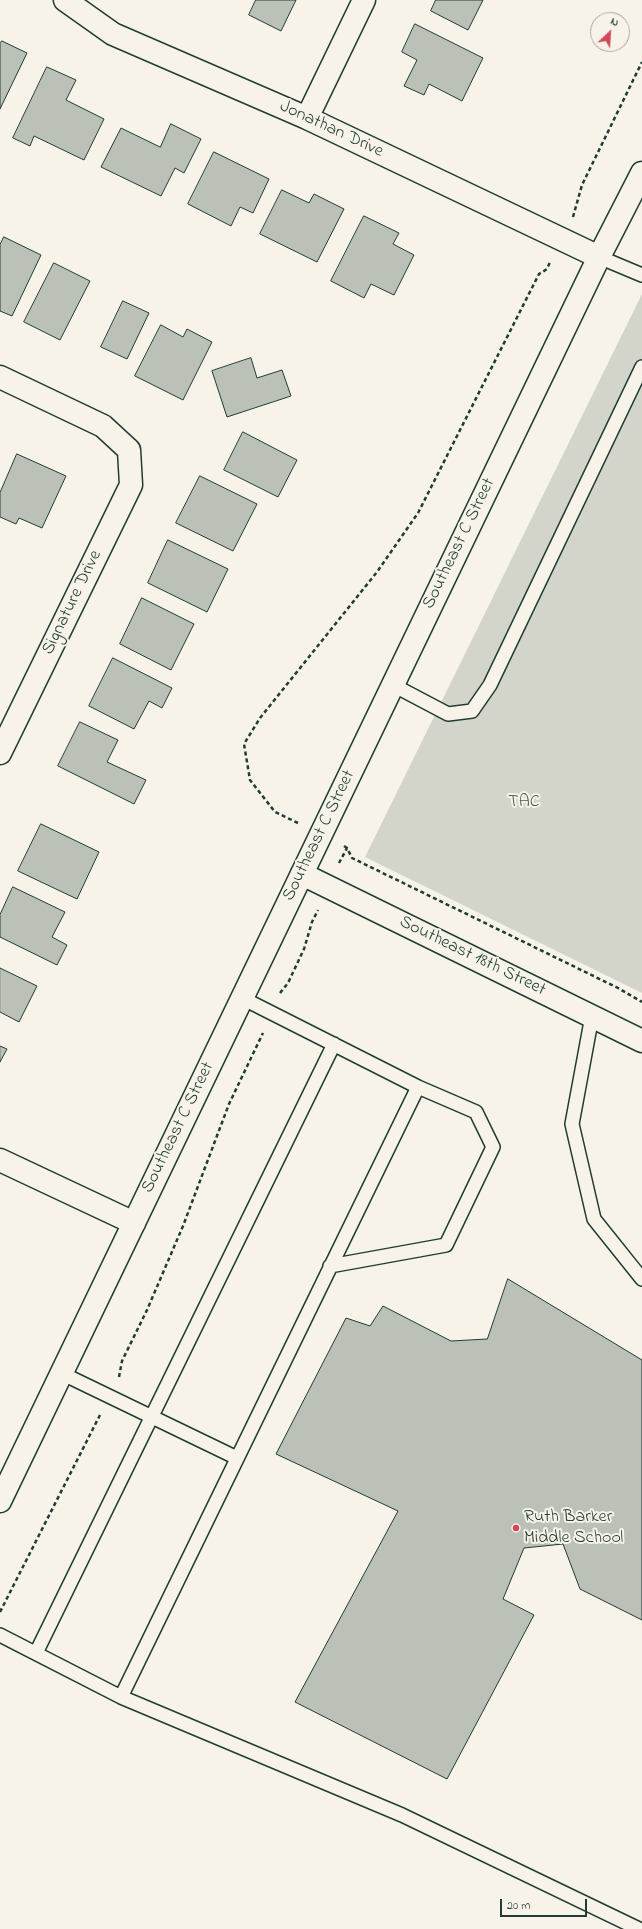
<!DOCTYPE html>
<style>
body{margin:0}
#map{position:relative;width:642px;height:1929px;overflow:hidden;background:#f7f3e8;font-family:"Indie Flower",sans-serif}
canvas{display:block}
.north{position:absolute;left:590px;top:12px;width:40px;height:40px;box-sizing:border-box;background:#f7f3e8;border:1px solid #a1aaa0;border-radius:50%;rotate:25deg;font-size:11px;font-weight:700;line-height:16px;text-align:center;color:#1f3d34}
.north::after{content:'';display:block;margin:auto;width:14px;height:18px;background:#d1495b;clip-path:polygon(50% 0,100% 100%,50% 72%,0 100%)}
.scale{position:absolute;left:500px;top:1899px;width:87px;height:18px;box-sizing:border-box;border:2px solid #1f3d34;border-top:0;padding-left:5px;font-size:12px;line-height:14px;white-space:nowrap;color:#1f3d34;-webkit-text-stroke:3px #f7f3e8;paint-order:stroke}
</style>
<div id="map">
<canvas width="642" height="1929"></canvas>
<div class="north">N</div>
<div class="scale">20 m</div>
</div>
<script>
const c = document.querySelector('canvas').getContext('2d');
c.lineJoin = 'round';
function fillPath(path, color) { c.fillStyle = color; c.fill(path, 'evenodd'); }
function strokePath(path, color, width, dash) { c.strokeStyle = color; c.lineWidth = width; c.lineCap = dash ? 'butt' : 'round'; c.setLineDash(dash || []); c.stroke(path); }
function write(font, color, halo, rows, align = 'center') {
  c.font = font + ' "Indie Flower",sans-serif'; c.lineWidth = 4; c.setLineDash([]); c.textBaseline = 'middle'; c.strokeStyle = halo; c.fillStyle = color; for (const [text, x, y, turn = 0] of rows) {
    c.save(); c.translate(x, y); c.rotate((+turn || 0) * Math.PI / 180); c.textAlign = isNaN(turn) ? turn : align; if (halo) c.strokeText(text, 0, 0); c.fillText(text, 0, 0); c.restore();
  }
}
const green = new Path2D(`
 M642 294V993L365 857Z`);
const building = new Path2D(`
 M256 0H296L281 31 249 15Z
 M436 0H483L468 30 431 11Z
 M415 24 483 58 462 101 429 84 424 95 404 86 417 60 402 52Z
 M2 41 27 53 0 109V44Z
 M47 67 76 80 66 100 104 119 84 160 34 136 30 146 13 138Z
 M171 124 201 139 184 173 175 168 161 196 101 167 121 128 160 147Z
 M214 152 269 179 253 213 240 207 231 226 188 204Z
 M282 190 309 203 314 194 344 209 317 262 260 234Z
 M364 216 399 233 393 244 414 255 394 295 371 284 364 298 331 281Z
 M4 237 41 255 12 316 0 311V245Z
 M54 263 90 281 60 340 24 322Z
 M123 301 149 313 127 359 101 347Z
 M161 325 183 337 187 329 212 342 183 400 135 376Z
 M251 358 257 378 282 370 291 396 227 417 212 371Z
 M243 432 297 460 278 497 224 470Z
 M17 454 66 476 42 528 19 518 16 524 0 517V493Z
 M200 476 257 504 233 551 176 523Z
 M168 540 228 569 207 612 148 583Z
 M142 598 194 624 171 670 120 644Z
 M113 658 172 688 162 708 149 701 134 729 89 706Z
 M80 722 118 740 107 762 146 780 134 804 58 766Z
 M41 824 99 852 77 899 18 871Z
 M13 887 65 912 52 937 67 945 57 965 0 937V915Z
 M0 968 37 986 19 1022 0 1012Z
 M0 1046 7 1049 0 1062Z
 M508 1279 642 1360V1620L580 1589 563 1544 524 1548 503 1599 534 1615 447 1779 295 1702 398 1511 276 1454 346 1318 370 1326 383 1306 451 1341 487 1339Z`);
const path = new Path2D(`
 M573 217 582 185 642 62
 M298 823 275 812 250 780 244 744 260 718 377 572 418 513 539 274 547 269 550 262
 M344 846 347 848 352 858 618 988 642 1002
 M339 863 347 848
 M280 993 288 983 304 949 312 922 318 910
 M119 1377 122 1361 147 1310 183 1226 229 1104 263 1033
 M0 1612 100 1415`);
const lane = new Path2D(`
 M599 257 642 275
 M393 685 448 714 472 711 490 685 642 367
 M242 998 418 1087 476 1112 493 1147 446 1245 330 1266
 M592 1016 572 1124 594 1219 642 1279
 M61 1373 237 1458
 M0 1635 121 1697 418 1087
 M36 1653 334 1044
 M121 1697 402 1815 639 1929`);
const street = new Path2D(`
 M65 0 113 34 307 118 599 257
 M307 118 364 0
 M0 377 103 426 129 450 131 485 0 753
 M302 874 642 1041
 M0 1160 134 1223`);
const secondary = new Path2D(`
 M0 1501 599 257 642 173`);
const markers = [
 [516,1528,4,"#d1495b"]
];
const streetNames = [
 ["Jonathan Drive",331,130,25],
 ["Southeast C Street",460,544,-64],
 ["Signature Drive",73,603,-64],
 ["Southeast C Street",320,836,-64],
 ["Southeast 18th Street",472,957,26],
 ["Southeast C Street",179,1128,-64]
];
const parkNames = [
 ["TAC",524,803]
];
const poiNames = [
 ["Ruth Barker",524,1518],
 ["Middle School",524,1539]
];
fillPath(green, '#d3d5ca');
fillPath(building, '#bbc1b6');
strokePath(building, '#1f3d34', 1);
strokePath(lane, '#1f3d34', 16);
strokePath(street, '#1f3d34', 25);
strokePath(secondary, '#1f3d34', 25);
strokePath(path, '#1f3d34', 2.5, [4, 3]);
strokePath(lane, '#f7f3e8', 13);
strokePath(street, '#f7f3e8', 22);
strokePath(secondary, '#f7f3e8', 22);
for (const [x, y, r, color] of markers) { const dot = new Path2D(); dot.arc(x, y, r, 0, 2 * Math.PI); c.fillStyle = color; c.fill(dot); strokePath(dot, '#f7f3e8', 1.5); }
write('18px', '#1f3d34', '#f7f3e8', streetNames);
write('18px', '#435b52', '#f7f3e8', parkNames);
write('18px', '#1f3d34', '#f7f3e8', poiNames, 'left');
</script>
